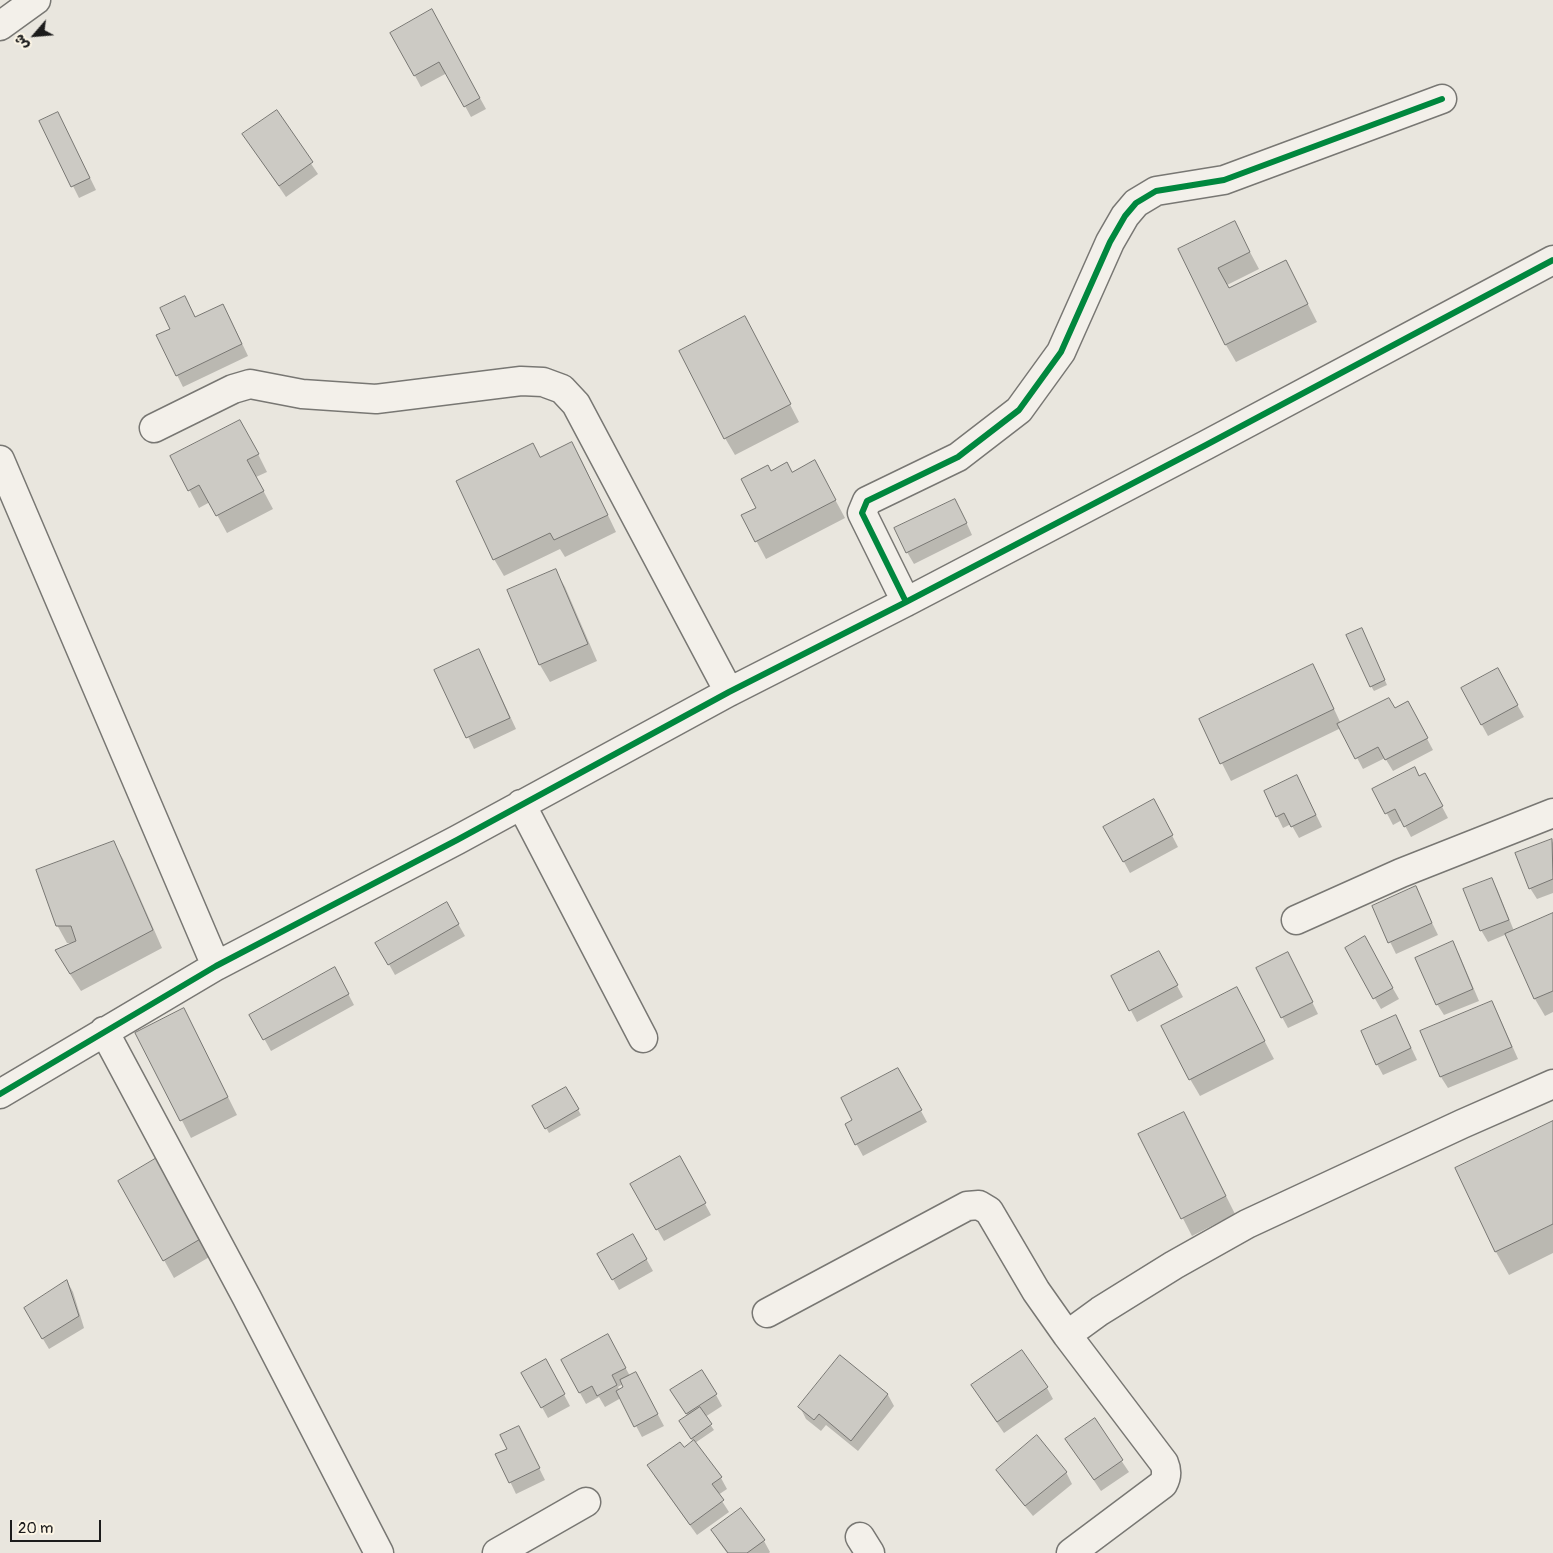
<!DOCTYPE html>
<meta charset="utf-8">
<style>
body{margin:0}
#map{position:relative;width:1553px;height:1553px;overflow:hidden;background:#e9e6de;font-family:Pangolin,"Playpen Sans Arabic",sans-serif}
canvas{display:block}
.north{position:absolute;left:10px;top:10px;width:50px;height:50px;-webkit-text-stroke:4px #fcf5e5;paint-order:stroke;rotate:243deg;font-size:14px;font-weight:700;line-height:20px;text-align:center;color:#1c1c1c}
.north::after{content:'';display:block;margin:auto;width:18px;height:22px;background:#1c1c1c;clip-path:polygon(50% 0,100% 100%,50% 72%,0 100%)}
.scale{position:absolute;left:10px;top:1520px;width:91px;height:22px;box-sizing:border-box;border:2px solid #1c1c1c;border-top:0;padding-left:6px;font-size:15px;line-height:18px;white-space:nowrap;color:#1c1c1c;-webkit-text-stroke:4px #fcf5e5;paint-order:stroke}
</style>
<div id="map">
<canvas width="1553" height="1553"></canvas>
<div class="north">ش</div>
<div class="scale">20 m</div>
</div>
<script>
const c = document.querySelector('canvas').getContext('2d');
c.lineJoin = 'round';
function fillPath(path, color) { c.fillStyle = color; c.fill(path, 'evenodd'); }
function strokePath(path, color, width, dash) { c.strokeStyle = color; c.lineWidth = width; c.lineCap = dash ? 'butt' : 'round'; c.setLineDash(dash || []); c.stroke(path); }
const shadow = new Path2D(`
 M438 22 486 109 471 117 447 73 421 87 392 33Z
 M276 112 318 174 286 197 251 146Z
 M41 122 64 125 96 190 79 198Z
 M1234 222 1259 269 1227 285 1229 289 1286 261 1317 322 1236 362 1226 345 1180 249Z
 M185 298 196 318 229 316 248 356 183 387 177 375 171 329Z
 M754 335 799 422 735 455 725 438Z
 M250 438 267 472 256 477 273 509 227 533 210 502 199 508 172 457Z
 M572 443 582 461 616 532 565 557 560 549 504 576 494 559 541 458Z
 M770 472 792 473 824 479 845 518 766 559 743 516 757 508Z
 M961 511 972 535 914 564 907 552Z
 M555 570 565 587 597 661 550 682 540 665 508 590Z
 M1362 629 1387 685 1374 691 1371 686Z
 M485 662 516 729 474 749 436 671Z
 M1312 666 1322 683 1341 724 1395 710 1414 714 1433 750 1393 771 1385 758 1363 769 1341 728 1231 781 1200 720Z
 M1504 681 1524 717 1488 736 1462 689Z
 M1419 778 1431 786 1448 818 1411 837 1402 820 1393 825 1374 789Z
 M1303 788 1322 827 1299 838 1291 824 1283 828 1277 816Z
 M1160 812 1178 847 1130 873 1105 827Z
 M1552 841 1553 843V893L1537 899 1530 888Z
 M113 842 123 859 162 948 81 991 66 968 75 943H67L57 925Z
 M1492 879 1498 891 1514 931 1553 914V1012L1545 1016 1535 999 1507 934 1488 942 1481 930Z
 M1415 888 1438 935 1396 954 1373 907Z
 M447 904 465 936 395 975 377 943Z
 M1364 938 1399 999 1381 1009 1346 949Z
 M1452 943 1459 954 1479 1001 1444 1015 1437 1004Z
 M1165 963 1183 997 1137 1022 1113 976Z
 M1294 965 1318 1014 1288 1028 1282 1017Z
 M341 980 354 1005 271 1051 251 1015Z
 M1237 989 1274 1059 1200 1096 1190 1079Z
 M1492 1002 1498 1014 1518 1059 1448 1088 1441 1077 1422 1031Z
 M193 1027 237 1115 191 1138 137 1033Z
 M1402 1028 1417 1060 1383 1075 1377 1064Z
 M898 1069 927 1122 863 1156 846 1125 854 1121Z
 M566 1088 581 1115 549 1133 534 1106Z
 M1553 1122V1253L1509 1275 1496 1252 1456 1169Z
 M1193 1130 1235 1214 1192 1236 1140 1135Z
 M159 1157 211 1256 174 1278 120 1181Z
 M680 1158 711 1215 664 1241 632 1185Z
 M633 1235 653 1271 619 1290 599 1254Z
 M67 1281 73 1292 84 1328 49 1349 25 1309Z
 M608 1336 630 1376 642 1385 664 1426 642 1437 621 1398 605 1407 599 1397 586 1404 562 1360ZM623 1384 625 1388 620 1391 618 1387Z
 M840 1357 888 1395 894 1406 858 1451 826 1425 821 1431 806 1419 800 1407Z
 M552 1372 570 1406 548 1418 523 1373Z
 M1047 1388 1053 1399 1004 1433 979 1397Z
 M716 1395 722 1406 705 1417 714 1430 695 1443 721 1478 727 1489 718 1495 729 1512 697 1535 655 1477 649 1466 684 1449 693 1442 683 1427 688 1416 678 1402Z
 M1094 1420 1129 1472 1101 1491 1066 1439Z
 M519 1428 545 1480 516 1494 497 1454 508 1449Z
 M997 1470 1066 1472 1072 1484 1033 1516 1004 1481Z
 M741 1510 764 1541 770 1552 769 1553H727L719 1542 713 1531Z`);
const building = new Path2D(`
 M432 9 480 98 464 107 439 62 414 76 390 33Z
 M277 110 313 162 279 186 242 134Z
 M58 112 90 178 71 187 39 121Z
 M1235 221 1250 252 1218 268 1229 288 1286 260 1308 304 1225 345 1178 249Z
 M185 296 195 317 223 304 242 344 176 376 156 335 170 329 160 308Z
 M745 316 791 404 724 439 679 351Z
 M240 420 259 454 247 460 264 491 216 516 199 485 188 491 170 456Z
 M572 442 608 515 554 540 550 533 493 560 456 481 533 443 540 457Z
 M815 460 836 500 755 542 741 515 756 508 741 479 768 465 771 471 787 462 792 472Z
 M955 499 967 523 906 553 894 528Z
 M556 569 588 644 539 665 507 590Z
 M1362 628 1385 680 1370 687 1346 635Z
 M479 649 510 718 466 738 434 670Z
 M1313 664 1334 709 1220 764 1199 719Z
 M1498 668 1518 705 1481 725 1461 688Z
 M1389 698 1395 708 1408 701 1428 738 1385 760 1378 747 1355 759 1337 724Z
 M1415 767 1419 776 1425 773 1443 806 1404 827 1395 809 1385 814 1372 789Z
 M1297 775 1316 815 1291 827 1284 813 1276 817 1264 791Z
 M1154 799 1173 835 1123 862 1103 827Z
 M1552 839 1553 879 1529 889 1515 853Z
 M114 841 153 930 70 974 55 950 76 941 71 926H56L36 870Z
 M1492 878 1509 920 1480 931 1463 889Z
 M1416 886 1432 923 1388 943 1372 906Z
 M447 902 459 924 388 965 375 943Z
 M1553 913V991L1534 999 1505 934Z
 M1365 936 1393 988 1373 999 1345 948Z
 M1453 941 1473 989 1436 1005 1415 958Z
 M1159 951 1178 985 1129 1011 1111 976Z
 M1288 952 1313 1002 1281 1018 1256 968Z
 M335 967 349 994 263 1040 249 1015Z
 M1237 987 1265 1041 1189 1080 1161 1026Z
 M1492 1001 1512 1047 1440 1077 1420 1031Z
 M184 1008 228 1097 180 1121 135 1033Z
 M1396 1015 1411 1048 1376 1065 1361 1031Z
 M898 1068 922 1110 855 1145 845 1124 852 1120 841 1098Z
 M566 1087 579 1109 545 1129 532 1106Z
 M1184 1112 1226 1196 1181 1219 1138 1134Z
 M1553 1121V1224L1495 1252 1455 1168Z
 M160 1156 202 1238 163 1261 118 1181Z
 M680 1156 706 1203 656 1230 630 1184Z
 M633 1234 647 1259 612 1280 597 1254Z
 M67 1280 79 1316 42 1339 24 1308Z
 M608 1334 626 1368 612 1375 617 1385 597 1396 592 1386 579 1393 561 1360Z
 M1022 1350 1048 1387 997 1422 971 1385Z
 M840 1355 888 1394 851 1441 819 1414 814 1420 798 1407Z
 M546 1359 565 1394 541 1408 521 1373Z
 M702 1370 717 1394 686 1414 670 1390Z
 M636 1372 658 1414 634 1427 616 1391 623 1387 620 1380Z
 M700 1407 712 1424 691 1439 679 1421Z
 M1095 1418 1123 1460 1094 1480 1065 1439Z
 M519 1426 540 1468 509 1483 495 1454 507 1449 500 1435Z
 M1037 1435 1067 1472 1025 1506 996 1470Z
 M694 1440 722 1477 712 1484 724 1500 690 1525 647 1465 680 1442 684 1447Z
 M741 1508 765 1540 747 1553H728L711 1530Z`);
const minor = new Path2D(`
 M0 26 36 0
 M154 428 233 389 250 384 302 394 376 399 521 381 543 382 562 389 576 404 729 692
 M0 460 216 966
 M906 602 862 513 867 501 958 457 1019 410 1061 352 1110 242 1125 216 1136 203 1156 191 1224 180 1442 99
 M521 804 643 1038
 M1296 920 1401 873 1553 813
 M104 1031 247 1298 379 1553
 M0 1094 216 966 457 840 729 692 906 602 1206 445 1553 260
 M767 1313 967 1206 979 1205 989 1211 1036 1291 1067 1335
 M860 1537 870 1553
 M497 1553 586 1502
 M1071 1553 1163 1484C1167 1477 1167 1470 1164 1463L1067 1335 1100 1311 1174 1265 1247 1224 1462 1124 1553 1084`);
const cycleway = new Path2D(`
 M906 602 862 513 867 501 958 457 1019 410 1061 352 1110 242 1125 216 1136 203 1156 191 1224 180 1442 99
 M0 1094 216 966 457 840 729 692 906 602 1206 445 1553 260`);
fillPath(shadow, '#0003');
fillPath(building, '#cccac4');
strokePath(building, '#787773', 1);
strokePath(minor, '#787773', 31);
strokePath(minor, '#f3f0ea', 28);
strokePath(cycleway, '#00873e', 6);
</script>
